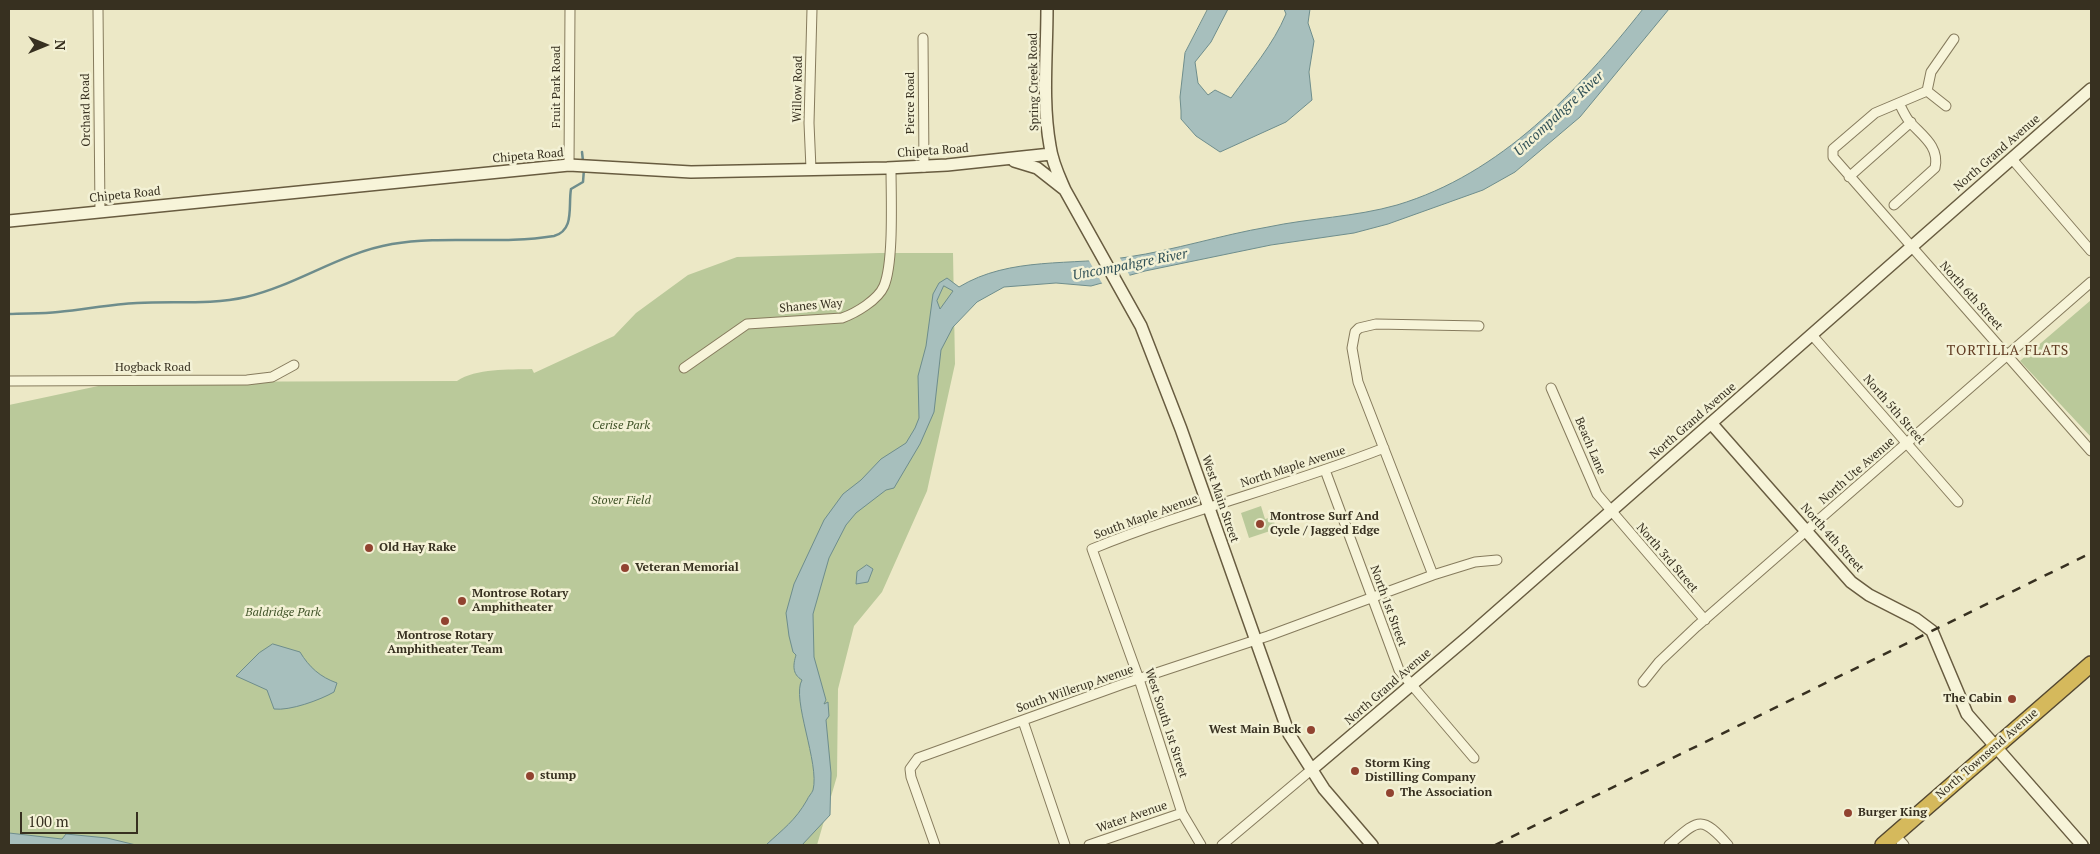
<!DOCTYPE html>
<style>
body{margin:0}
#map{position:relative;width:2100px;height:854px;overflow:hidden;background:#ece8c6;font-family:"PT Serif",serif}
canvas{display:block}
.frame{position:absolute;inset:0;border:10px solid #373020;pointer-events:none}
.north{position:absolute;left:20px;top:20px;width:50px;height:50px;-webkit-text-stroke:4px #f3f1d5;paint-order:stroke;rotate:90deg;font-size:14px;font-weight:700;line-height:20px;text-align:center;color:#373020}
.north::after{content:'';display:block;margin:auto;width:18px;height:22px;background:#373020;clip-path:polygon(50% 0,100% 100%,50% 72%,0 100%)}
.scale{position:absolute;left:20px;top:812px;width:118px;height:22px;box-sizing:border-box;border:2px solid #373020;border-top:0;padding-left:6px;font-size:15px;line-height:18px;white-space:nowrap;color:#373020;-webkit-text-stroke:4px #f3f1d5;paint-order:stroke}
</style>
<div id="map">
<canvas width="2100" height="854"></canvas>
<div class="frame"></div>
<div class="north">N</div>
<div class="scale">100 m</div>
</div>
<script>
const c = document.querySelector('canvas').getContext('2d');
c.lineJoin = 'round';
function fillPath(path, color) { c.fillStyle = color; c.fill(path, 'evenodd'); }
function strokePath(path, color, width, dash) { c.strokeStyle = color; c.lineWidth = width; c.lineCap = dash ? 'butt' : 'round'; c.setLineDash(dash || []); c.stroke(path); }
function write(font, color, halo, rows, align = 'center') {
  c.font = font + ' "PT Serif",serif'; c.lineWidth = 5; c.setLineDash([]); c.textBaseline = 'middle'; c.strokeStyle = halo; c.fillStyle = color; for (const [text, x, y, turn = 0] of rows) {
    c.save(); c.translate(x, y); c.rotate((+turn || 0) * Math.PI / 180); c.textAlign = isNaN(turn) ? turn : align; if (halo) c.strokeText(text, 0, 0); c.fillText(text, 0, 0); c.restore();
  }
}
const green = new Path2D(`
 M880 253H953L955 364 927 491 882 592 854 626 838 689 837 776 817 845H9V405L117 382 457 381C476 368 509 370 532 369L534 373 614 336 636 313 688 275 737 257Z
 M2091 300V437L2020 361Z
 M1261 506 1265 519 1273 517 1276 529 1249 538 1241 513Z`);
const water = new Path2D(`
 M1208 9H1228L1211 42 1195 62 1198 83 1208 95 1215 90 1231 98C1251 70 1273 45 1286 14L1284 9H1310L1308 23 1314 41 1309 72 1312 100 1286 122 1220 152 1196 136 1181 119V111L1180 97 1185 53Z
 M1643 9H1669L1580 117 1515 172 1483 190 1388 224 1354 233 1271 245 1145 271 1091 286 1056 283 1004 287 977 302 953 327 941 350 934 412 920 444 894 488 886 490 856 513 846 525 829 558 813 614 814 657 826 700 824 704 828 702 829 716 826 720 831 773 830 815 802 845H766C783 829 795 821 807 800 808 797 812 793 813 790 820 764 791 698 802 680 792 674 793 665 796 655L793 652 789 636 786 613 794 584 824 520 843 494 861 480 881 459 906 443 915 428 919 418 918 376 926 346 933 294 939 283 947 278 959 287C1010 256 1072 266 1128 257 1175 250 1221 235 1268 227 1310 218 1355 217 1397 205 1501 174 1578 91 1643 9ZM944 286 953 291 940 309 937 301Z
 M867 565 873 569 868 582 856 584 857 572Z
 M273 644 300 652C309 667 320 677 337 683L334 692C320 700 290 711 274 709L267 690 236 676 259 653Z
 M9 833 62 839 66 834 107 838 136 845H9Z`);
const pier = new Path2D(`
 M1119 256 1131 278 1103 285 1088 259Z`);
const stream = new Path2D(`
 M582 152 583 161
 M9 314C25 313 42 314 58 312 84 310 110 304 137 303 173 301 211 305 246 297 297 285 340 253 392 244 445 235 500 245 554 236 575 230 568 206 571 189L583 182 584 169`);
const street = new Path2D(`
 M98 9 100 211
 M923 38 924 167
 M1954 39 1931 72 1927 91 1875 113 1833 149V157L2091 451
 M1927 91 1946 106
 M2012 159 2091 251
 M569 165 570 9
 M811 169 809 123 812 9
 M1849 177 1911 122
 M1894 205 1935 168C1940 146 1921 135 1909 121 1905 116 1902 109 1899 103
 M1812 335 1958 502
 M684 368 747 324 842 318C856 313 878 300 884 286 894 262 891 196 891 168
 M9 381 247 380 272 377 294 365
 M1551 388 1597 494 1705 620
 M1325 470 1399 670 1474 758
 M1433 575 1358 382 1352 348 1355 332 1359 328 1376 324 1479 326
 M1643 682 1659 662 1696 627 2091 282
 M1023 721 1065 845
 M1895 835 1904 845
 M935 845 911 777 910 769 918 758 1123 684 1268 636 1433 575 1475 562 1497 560
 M1089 845 1182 813
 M1201 845 1182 813 1139 679 1092 549C1187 510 1288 486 1384 448
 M1222 845 1311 770
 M1669 845C1698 820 1701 814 1728 845`);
const secondary = new Path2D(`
 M1047 9C1047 54 1042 102 1050 146 1052 162 1059 176 1065 190L1141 326 1181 429 1289 734 1324 789 1372 845
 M1014 161 1037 168 1065 190
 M9 221 569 165 691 172 887 168 947 165 1051 154
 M1711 423 1851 582 1869 595 1916 619 1932 631 1967 714 2082 845
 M1311 770 1469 636 2091 89`);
const highway = new Path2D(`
 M1883 845 2091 664`);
const rail = new Path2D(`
 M1495 845 2091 553`);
const markers = [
 [1260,524,5,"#914330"],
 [369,548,5,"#914330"],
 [625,568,5,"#914330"],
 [462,601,5,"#914330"],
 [445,621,5,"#914330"],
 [2012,699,5,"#914330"],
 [1311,730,5,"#914330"],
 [1355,771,5,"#914330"],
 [530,776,5,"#914330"],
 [1390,793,5,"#914330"],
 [1848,813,5,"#914330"]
];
const streetNames = [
 ["Spring Creek Road",1034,82,-91],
 ["Fruit Park Road",557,87,-90],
 ["Willow Road",798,89,-89],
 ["Pierce Road",911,103,-90],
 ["Orchard Road",86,110,-91],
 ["Chipeta Road",933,151,-4],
 ["North Grand Avenue",1997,153,-41],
 ["Chipeta Road",528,156,-5],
 ["Chipeta Road",125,195,-6],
 ["North 6th Street",1971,296,48],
 ["Shanes Way",811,306,-5],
 ["Hogback Road",153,368],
 ["North 5th Street",1894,410,49],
 ["North Grand Avenue",1693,421,-41],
 ["Beach Lane",1590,446,67],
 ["North Maple Avenue",1293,467,-18],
 ["North Ute Avenue",1857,471,-41],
 ["West Main Street",1220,499,71],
 ["South Maple Avenue",1146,517,-20],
 ["North 4th Street",1832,538,48],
 ["North 3rd Street",1667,558,49],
 ["North 1st Street",1388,606,70],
 ["North Grand Avenue",1388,687,-41],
 ["South Willerup Avenue",1075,689,-19],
 ["West South 1st Street",1166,723,72],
 ["North Townsend Avenue",1987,754,-41],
 ["Water Avenue",1132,817,-19]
];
const parkNames = [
 ["Cerise Park",621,426],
 ["Stover Field",621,501],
 ["Baldridge Park",283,613]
];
const poiNames = [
 ["Montrose Surf And",1270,517],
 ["Cycle / Jagged Edge",1270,531],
 ["Old Hay Rake",379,548],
 ["Veteran Memorial",635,568],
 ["Montrose Rotary",472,594],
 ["Amphitheater",472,608],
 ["Montrose Rotary",445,636,"center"],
 ["Amphitheater Team",445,650,"center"],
 ["The Cabin",2002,699,"right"],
 ["West Main Buck",1301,730,"right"],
 ["Storm King",1365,764],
 ["Distilling Company",1365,778],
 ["stump",540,776],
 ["The Association",1400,793],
 ["Burger King",1858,813]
];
const waterNames = [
 ["Uncompahgre River",1559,114,-43],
 ["Uncompahgre River",1130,265,-11]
];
const neighbourhoodNames = [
 ["TORTILLA FLATS",2008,351]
];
fillPath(green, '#bac99a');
fillPath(water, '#a7bfbd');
strokePath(water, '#6e8d8c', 1);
fillPath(pier, '#ece8c6');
strokePath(stream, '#6e8d8c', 2.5);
strokePath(street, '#867b5d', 11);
strokePath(secondary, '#685c40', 14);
strokePath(highway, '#544831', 18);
strokePath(street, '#f7f4d9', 9);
strokePath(secondary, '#f7f4d9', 11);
strokePath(highway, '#d5b95c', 15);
strokePath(rail, '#373020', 2.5, [9, 9]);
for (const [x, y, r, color] of markers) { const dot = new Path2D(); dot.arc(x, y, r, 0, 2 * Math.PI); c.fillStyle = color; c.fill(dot); strokePath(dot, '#f3f1d5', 2); }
write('12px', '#373020', '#f3f1d5', streetNames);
write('italic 12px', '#3f5227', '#f3f1d5', parkNames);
write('bold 12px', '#373020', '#f3f1d5', poiNames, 'left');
write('italic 14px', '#305056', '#f3f1d5', waterNames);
c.letterSpacing = '1px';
write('14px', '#613c22', '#f3f1d5', neighbourhoodNames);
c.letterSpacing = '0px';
</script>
